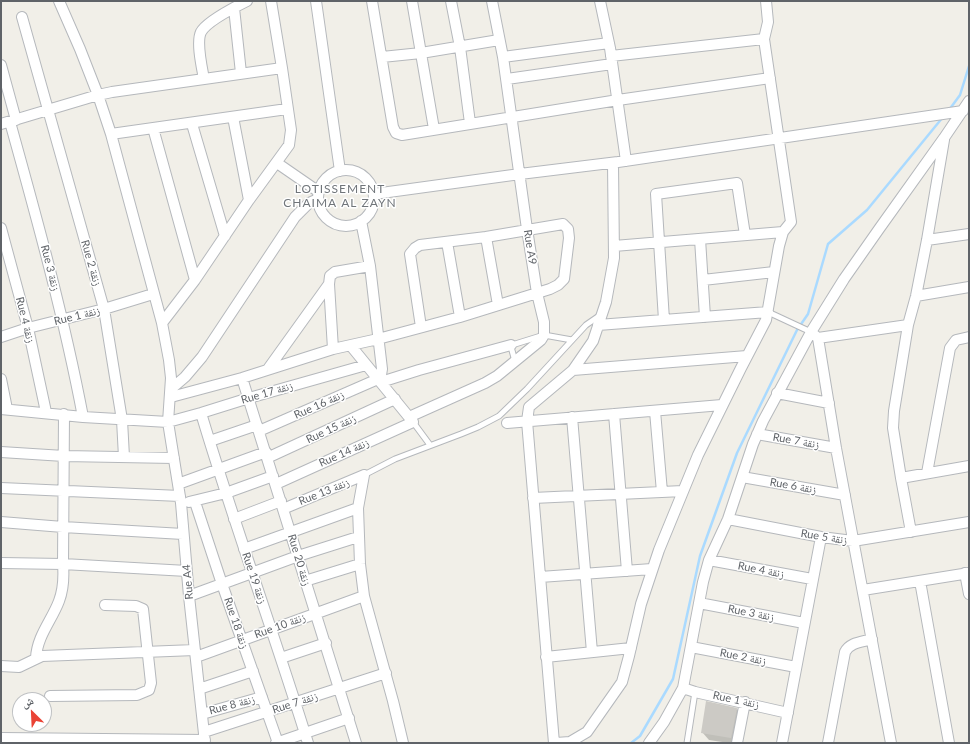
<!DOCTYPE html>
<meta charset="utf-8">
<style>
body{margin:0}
#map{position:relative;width:970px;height:744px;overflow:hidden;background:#f1efe8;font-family:Lato,"Noto Naskh Arabic",sans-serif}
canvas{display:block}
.frame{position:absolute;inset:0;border:2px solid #5f6368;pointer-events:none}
.north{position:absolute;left:12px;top:692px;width:40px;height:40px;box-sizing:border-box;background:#fff;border:1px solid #bfc1c3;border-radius:50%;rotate:336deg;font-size:11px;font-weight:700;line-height:16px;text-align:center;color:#5f6368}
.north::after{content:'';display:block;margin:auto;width:14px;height:18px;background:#ea4335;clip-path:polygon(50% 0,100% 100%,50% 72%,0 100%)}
</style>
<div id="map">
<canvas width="970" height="744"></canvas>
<div class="frame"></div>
<div class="north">ش</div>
</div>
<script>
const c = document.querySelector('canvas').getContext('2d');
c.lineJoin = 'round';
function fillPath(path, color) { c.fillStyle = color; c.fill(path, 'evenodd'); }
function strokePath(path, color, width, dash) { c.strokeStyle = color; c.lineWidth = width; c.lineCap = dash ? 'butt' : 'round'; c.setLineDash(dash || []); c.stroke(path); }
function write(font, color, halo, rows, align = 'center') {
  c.font = font + ' Lato,"Noto Naskh Arabic",sans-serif'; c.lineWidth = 3; c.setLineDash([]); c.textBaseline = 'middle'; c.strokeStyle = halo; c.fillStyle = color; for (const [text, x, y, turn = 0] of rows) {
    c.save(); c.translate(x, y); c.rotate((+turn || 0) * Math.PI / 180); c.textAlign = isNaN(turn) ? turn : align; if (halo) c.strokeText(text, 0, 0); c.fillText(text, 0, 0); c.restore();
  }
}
const shadow = new Path2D(`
 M737 709 744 716 739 743H729L709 740 702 732Z`);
const stream = new Path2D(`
 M949 110 960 95 969 66
 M631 743 640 736 673 679 700 556 737 453 797 330 808 314 828 244 867 210 943 117`);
const building = new Path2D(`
 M706 701 737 708 731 738 701 733Z`);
const lane = new Path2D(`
 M768 312 811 332
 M515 361 511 347 512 345 544 335 572 340
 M413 422 430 445
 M364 475 395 459 461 434 478 427 499 416 527 389 586 325 602 314
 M687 743 695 692`);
const street = new Path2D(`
 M59 1 80 49 98 95 111 134 162 323 169 360 171 378 168 422 181 503 189 596 205 743
 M316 1 340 171
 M372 1 393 127 396 133 402 135 618 100 770 78
 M412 1 434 129
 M451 1 460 47 470 123
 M600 1 610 48 626 161
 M234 8 241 73
 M22 17 104 309 122 420 124 457
 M611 56 764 39
 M382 57 421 53 499 40
 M503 57 609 43
 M1 65 16 120
 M204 79C202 68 196 42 201 32 207 21 235 7 247 1
 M507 79 612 64
 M233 117 249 200
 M10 122C37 219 64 317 83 417
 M1 124 98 95 112 92 282 68
 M192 124 225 236
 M153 128 195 280
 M111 134 287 109
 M277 163 319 192
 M318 198a28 28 0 1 1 56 0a28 28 0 1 1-56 0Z
 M374 194 520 174 618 162 963 111
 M1 228 28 328 46 412
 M486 237 498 305
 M700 239 705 317
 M927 240 969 234
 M447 242 460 317
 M614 246 783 232
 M703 280 774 272
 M329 284 330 276 335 272 370 266
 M916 296 969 287
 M664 320 656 194 737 183 745 235
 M162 323 195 280 249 200 289 145 291 130 282 68 271 1
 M598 325 768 312
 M811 332 818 338 836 448 891 743
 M1 337 28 328 104 309 153 294
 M818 338 908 325
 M268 369 329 284 333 349
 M573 370 747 356
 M242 378 356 743
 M1 379 7 409
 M381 382 419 370 511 345
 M171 389 185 377 202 357 295 217 309 203 318 199
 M777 393 829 403
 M171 397 242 378 333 349 378 339 460 317 550 289 558 285 564 279 569 238 568 229 563 224 486 237 420 245 415 248 410 254 421 327
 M1 409 83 417 168 422 201 413 249 398 366 365
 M655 411 662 492
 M201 413C234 524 274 633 308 743
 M614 414 627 571
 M409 417 485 383 497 376 541 340 544 335V322L537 293 527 229 503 57 492 1
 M572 417 592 652
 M507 423 722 405
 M259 431 378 379 381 375 382 369 370 266 361 221
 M757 434 836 448
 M210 441 257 425
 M1 452 64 456 174 458
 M267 458 395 399
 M927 473 950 348 956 340 969 337
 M364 475 358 508 360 564 364 596 393 701 403 743
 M742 477 845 495
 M901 478 969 466
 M178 484 266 452
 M276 484 413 422 351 346
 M1 488 180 496
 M533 498 683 491
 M189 502 226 493 273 476
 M195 502 222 584 278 743
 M283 509 364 475
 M234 519 281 501
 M728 519 821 537 853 541 969 522
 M1 522 63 527 183 534
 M911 532 901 478 893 428 894 411 908 325 916 296 927 240 944 140
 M244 549 358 508
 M709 560 812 579
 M1 563 63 564 187 571
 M965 573 969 594
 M540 577 652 569
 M305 581 360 564
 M920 581 949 743
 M863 590 969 573
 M189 596 298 556 358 537
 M699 603 804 623
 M691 647 796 667
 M196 657 364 596
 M546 657 631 648
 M36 658C37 636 52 620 59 601 64 588 64 577 63 564L64 414
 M281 658 326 643
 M1 666 19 667 42 656 195 650
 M683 688 695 692 788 713
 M199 689 253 671
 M50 696 137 695 149 690 151 683 143 609 136 606 105 605
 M202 714 262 697
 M204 732 386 673
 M1 738 205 740
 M276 743 349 718
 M554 743 527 421 529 407 573 370 593 341 606 302 614 258 613 163
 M556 743 570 742 587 732 622 682 629 656 641 604 659 550 698 455 741 368 766 320 779 246 783 232 791 222 764 39 768 22 766 1
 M649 743 664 722 683 688 703 582 709 560 728 519 753 444 763 421 811 332 844 279 879 229 944 138 969 101
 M737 743 745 702
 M782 743 821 537
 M828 743 845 652C850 642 863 642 872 639`);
const streetNames = [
 ["Rue A9",530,247,81],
 ["Rue 2 زنقة",91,263,74],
 ["Rue 3 زنقة",50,268,76],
 ["Rue 1 زنقة",77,316,-14],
 ["Rue 4 زنقة",25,320,76],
 ["Rue 17 زنقة",267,393,-16],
 ["Rue 16 زنقة",319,405,-24],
 ["Rue 15 زنقة",331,429,-25],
 ["Rue 7 زنقة",796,441,10],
 ["Rue 14 زنقة",344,453,-24],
 ["Rue 6 زنقة",793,486,10],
 ["Rue 13 زنقة",324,492,-22],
 ["Rue 5 زنقة",824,537,9],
 ["Rue 20 زنقة",299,560,73],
 ["Rue 4 زنقة",761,570,11],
 ["Rue 19 زنقة",254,578,71],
 ["Rue A4",188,582,-95],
 ["Rue 3 زنقة",751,613,11],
 ["Rue 18 زنقة",236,623,71],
 ["Rue 10 زنقة",280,626,-20],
 ["Rue 2 زنقة",743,657,11],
 ["Rue 1 زنقة",736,700,12],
 ["Rue 7 زنقة",295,703,-18],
 ["Rue 8 زنقة",232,705,-15]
];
const neighbourhoodNames = [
 ["LOTISSEMENT",340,189],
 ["CHAIMA AL ZAYN",340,203]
];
fillPath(shadow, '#0003');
strokePath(stream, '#aadaff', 2.5);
fillPath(building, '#cccac5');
strokePath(lane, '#b5b8bc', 7);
strokePath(street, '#b5b8bc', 12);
strokePath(lane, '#fff', 5);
strokePath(street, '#fff', 10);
write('11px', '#5f6368', '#fff', streetNames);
c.letterSpacing = '1px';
write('12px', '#70757a', '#fff', neighbourhoodNames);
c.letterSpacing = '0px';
</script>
